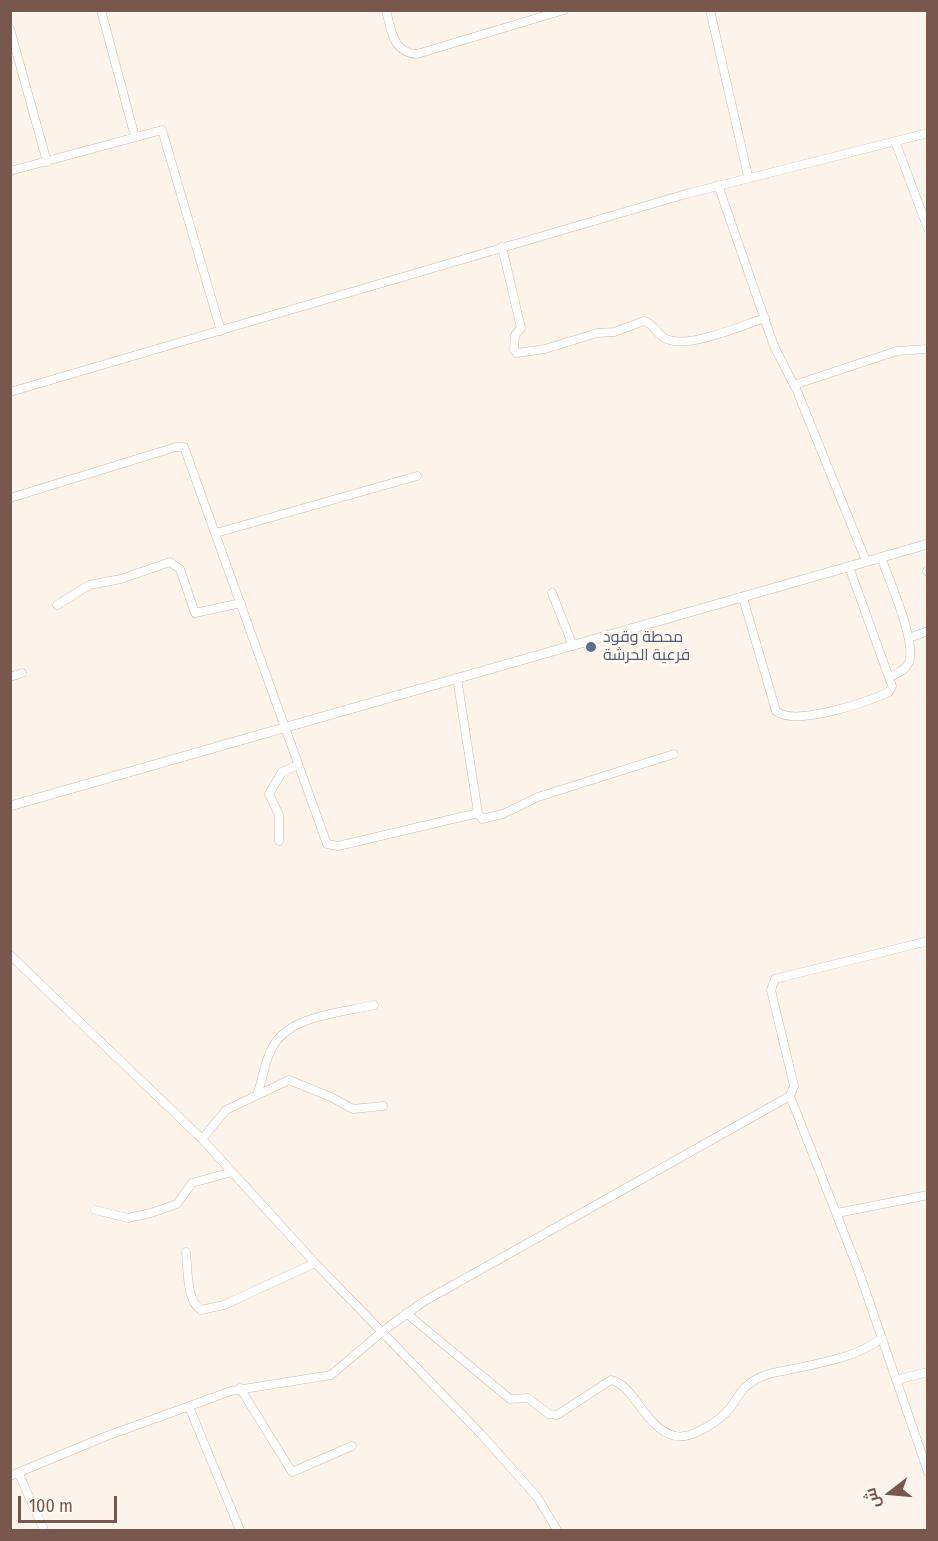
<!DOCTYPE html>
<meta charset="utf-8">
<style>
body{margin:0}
#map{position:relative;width:938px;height:1541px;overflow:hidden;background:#fcf4eb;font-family:"Fira Sans Condensed",Cairo,sans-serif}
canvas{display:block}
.frame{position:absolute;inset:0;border:12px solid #78584d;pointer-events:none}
.north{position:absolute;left:860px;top:1463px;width:60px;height:60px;-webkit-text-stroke:4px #fff8f1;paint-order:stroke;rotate:254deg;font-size:16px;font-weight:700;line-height:24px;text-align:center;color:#78584d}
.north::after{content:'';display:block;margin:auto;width:21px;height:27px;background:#78584d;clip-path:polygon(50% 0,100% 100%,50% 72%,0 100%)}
.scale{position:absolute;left:18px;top:1496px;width:99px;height:27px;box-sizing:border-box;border:3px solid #78584d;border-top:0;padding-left:8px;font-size:18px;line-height:21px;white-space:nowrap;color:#78584d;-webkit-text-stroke:4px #fff8f1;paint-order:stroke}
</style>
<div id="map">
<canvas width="938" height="1541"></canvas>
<div class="frame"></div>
<div class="north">ش</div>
<div class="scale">100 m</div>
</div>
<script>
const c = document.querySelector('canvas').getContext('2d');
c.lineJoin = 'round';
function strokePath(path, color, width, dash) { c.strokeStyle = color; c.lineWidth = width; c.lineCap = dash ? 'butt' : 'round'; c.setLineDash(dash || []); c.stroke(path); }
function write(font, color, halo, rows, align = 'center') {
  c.font = font + ' "Fira Sans Condensed",Cairo,sans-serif'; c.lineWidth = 6; c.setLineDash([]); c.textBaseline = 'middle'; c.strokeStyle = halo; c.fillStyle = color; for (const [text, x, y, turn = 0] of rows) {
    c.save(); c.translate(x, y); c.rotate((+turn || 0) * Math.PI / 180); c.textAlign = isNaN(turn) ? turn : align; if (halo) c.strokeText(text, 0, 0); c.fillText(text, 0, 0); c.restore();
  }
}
const minor = new Path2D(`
 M101 10 135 137
 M386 10C391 30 393 53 417 54L564 10
 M710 10 748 176
 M10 29 47 162
 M895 141 928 229
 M10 171 162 130 221 331
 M718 185 774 346 797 391 866 561
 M502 247 521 328 515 335 514 350 517 353 545 349 597 333 614 332 644 321C655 324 657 337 669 340 693 347 741 326 765 318
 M794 385 897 351 928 349
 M10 392 686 194 928 133
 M10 498 176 447H184L327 844 338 846 478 813
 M216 533 417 476
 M881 557C888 578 919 646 908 664 904 671 896 674 889 677
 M927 571 928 572
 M552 593 573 646
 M743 598 776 711C795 727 867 702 889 692L892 686 849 567
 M57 605 89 585 121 579 170 562 180 569 195 613 241 603
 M909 638 928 631
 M10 677 22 673
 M457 678 478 813 482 819 503 814 538 797 674 754
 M279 841V815L269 794 282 772 298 765
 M10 955 202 1139 315 1263 481 1434 537 1497 557 1530
 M257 1094C263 1080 264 1064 271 1050 287 1015 341 1013 374 1005
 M790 1096 858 1269 928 1472
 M202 1139 226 1110 289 1080 331 1097 353 1109 383 1106
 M95 1210 128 1218 151 1213 177 1204 192 1183 232 1172
 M837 1213 928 1195
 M186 1252C188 1268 186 1301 201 1310L224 1305 315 1263
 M406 1313 510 1399 528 1398 549 1414 557 1415 611 1380C635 1385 643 1427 675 1436 691 1440 721 1420 730 1408 741 1394 739 1389 757 1379 767 1373 778 1372 788 1370 820 1363 856 1358 882 1338
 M896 1380 928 1372
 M240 1388 292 1472 352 1446
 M189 1407 240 1530
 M19 1474 44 1530
 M10 1476 104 1437 231 1391 331 1375 383 1331 423 1302 790 1096 794 1086 771 990 775 979 928 941`);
const tertiary = new Path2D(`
 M10 806 928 544`);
const markers = [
 [591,647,6,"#5c6f8a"]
];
const serviceNames = [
 ["محطة وقود",603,638],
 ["فرعية الحرشة",603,656]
];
strokePath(minor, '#cfbaaf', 9);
strokePath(tertiary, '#cfbaaf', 10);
strokePath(minor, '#fff', 8);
strokePath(tertiary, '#fff', 9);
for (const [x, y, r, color] of markers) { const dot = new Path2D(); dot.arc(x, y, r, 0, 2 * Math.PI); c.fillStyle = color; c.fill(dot); strokePath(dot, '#fff8f1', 2); }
write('16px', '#4e5e75', '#fff8f1', serviceNames, 'left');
</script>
